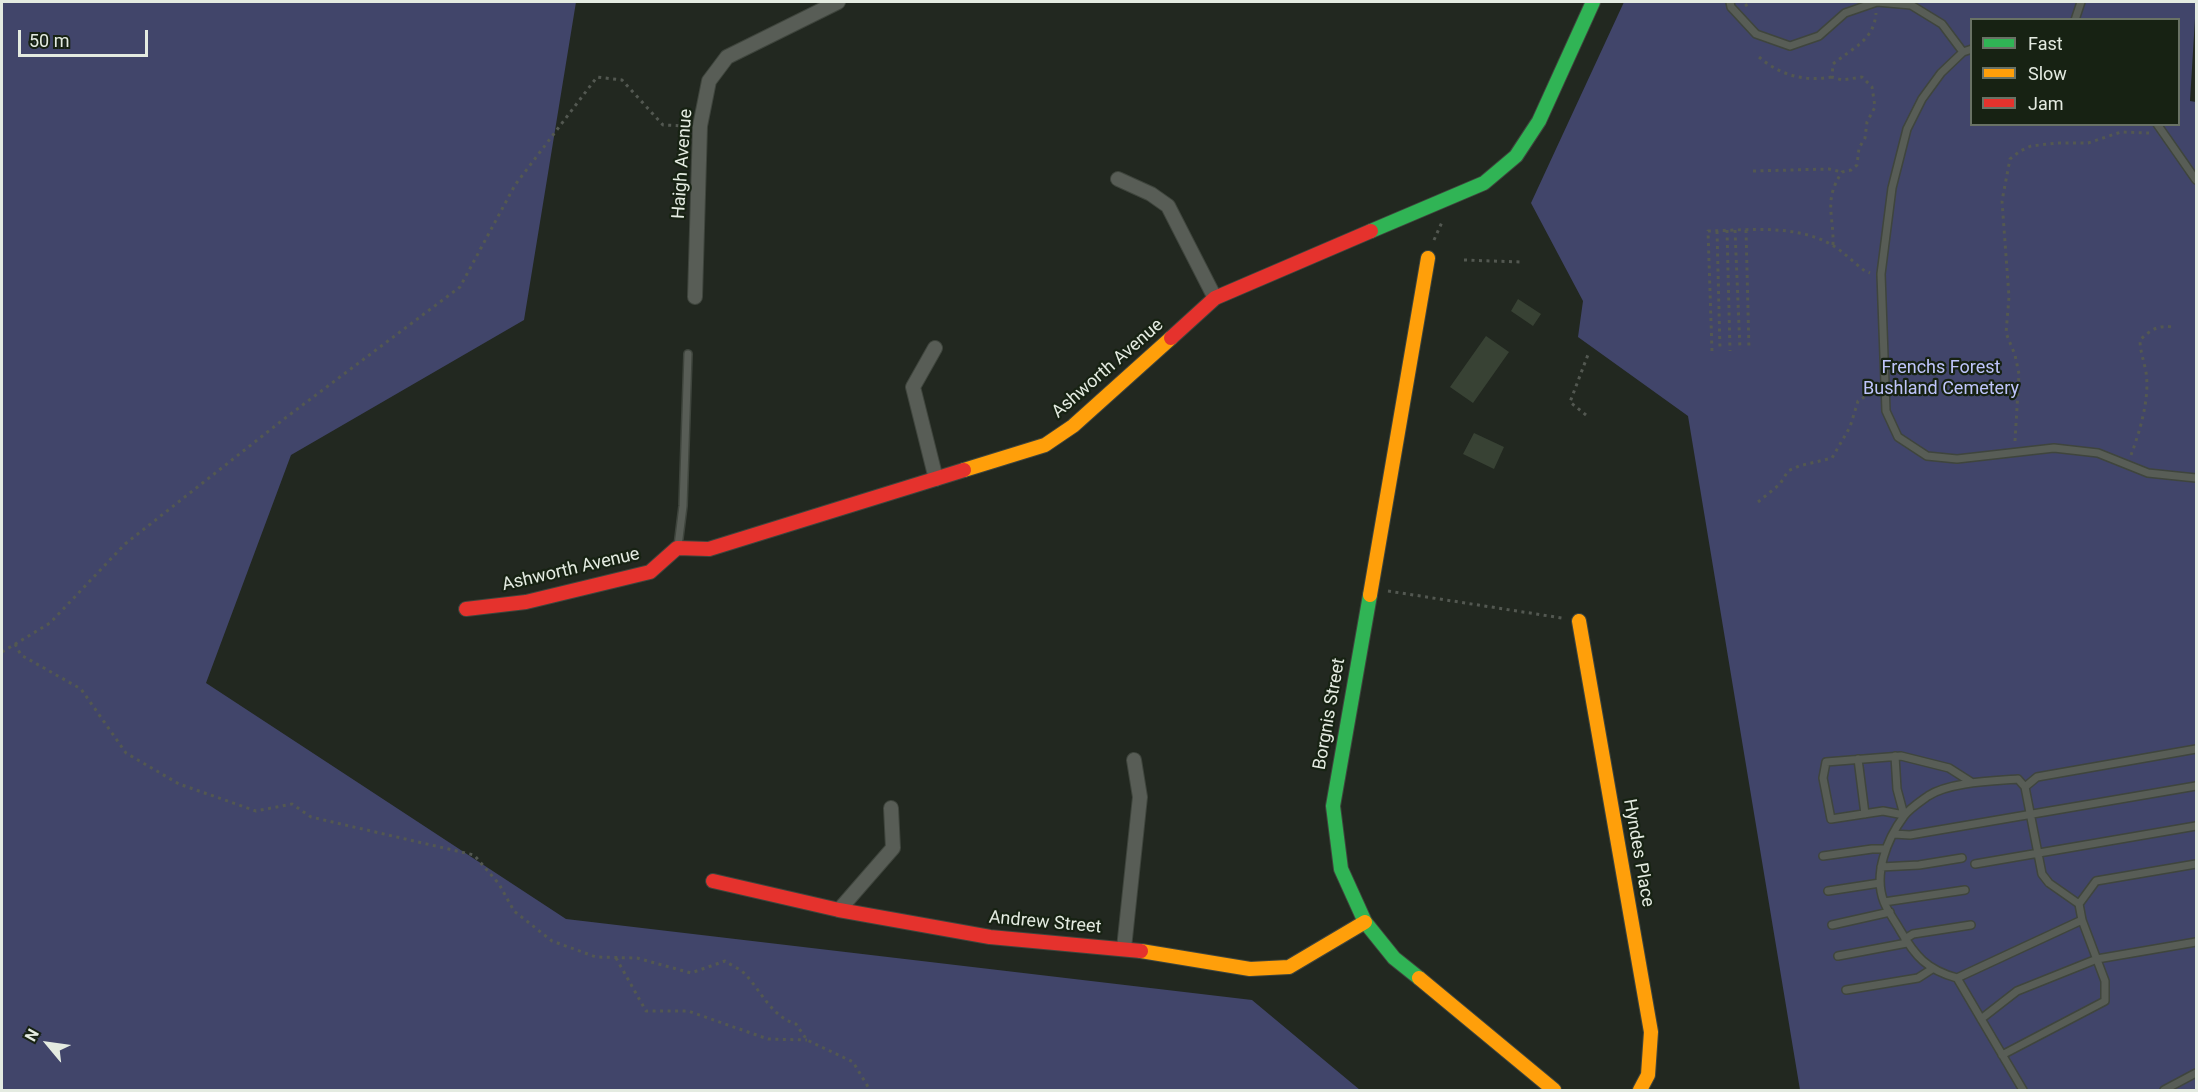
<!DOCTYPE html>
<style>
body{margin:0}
#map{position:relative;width:2198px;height:1092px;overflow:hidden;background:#222820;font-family:Roboto,sans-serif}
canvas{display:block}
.frame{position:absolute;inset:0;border:3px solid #e4ebe1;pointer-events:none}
.legend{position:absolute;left:1970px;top:18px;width:210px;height:108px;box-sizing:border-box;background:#172213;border:2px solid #697265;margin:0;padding:8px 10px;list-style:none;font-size:18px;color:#e4ebe1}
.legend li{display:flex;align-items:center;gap:12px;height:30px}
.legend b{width:30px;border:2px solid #697265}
.north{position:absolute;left:18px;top:1014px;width:60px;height:60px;-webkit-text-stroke:4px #172213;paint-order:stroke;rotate:299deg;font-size:16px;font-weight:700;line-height:24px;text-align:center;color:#e4ebe1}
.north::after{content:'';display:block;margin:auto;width:21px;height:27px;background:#e4ebe1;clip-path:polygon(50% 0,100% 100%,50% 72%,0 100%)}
.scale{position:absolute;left:18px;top:30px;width:130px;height:27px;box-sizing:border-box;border:3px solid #e4ebe1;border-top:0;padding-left:8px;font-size:18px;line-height:21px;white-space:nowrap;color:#e4ebe1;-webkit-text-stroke:4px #172213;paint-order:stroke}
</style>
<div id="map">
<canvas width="2198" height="1092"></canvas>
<div class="frame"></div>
<ul class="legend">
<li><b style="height:8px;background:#30b455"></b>Fast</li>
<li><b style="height:8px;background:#ff9f0a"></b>Slow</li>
<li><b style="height:8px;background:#e5322d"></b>Jam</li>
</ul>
<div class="north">N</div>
<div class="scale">50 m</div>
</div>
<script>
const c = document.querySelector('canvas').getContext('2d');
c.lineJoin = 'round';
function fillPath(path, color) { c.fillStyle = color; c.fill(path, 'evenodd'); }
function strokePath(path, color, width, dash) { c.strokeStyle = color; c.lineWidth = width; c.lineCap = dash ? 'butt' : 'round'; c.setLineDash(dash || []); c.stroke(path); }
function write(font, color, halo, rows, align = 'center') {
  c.font = font + ' Roboto,sans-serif'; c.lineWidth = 4.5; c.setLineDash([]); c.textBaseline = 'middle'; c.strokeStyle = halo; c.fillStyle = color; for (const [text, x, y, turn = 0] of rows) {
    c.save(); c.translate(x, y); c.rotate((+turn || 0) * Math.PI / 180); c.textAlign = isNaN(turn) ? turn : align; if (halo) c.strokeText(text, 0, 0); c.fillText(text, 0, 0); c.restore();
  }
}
const green = new Path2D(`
 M2 2H576L524 320 291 455 206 683 566 919 1252 1000 1360 1090H2Z
 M1624 2H2196L2190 101 2196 102V1090H1800L1688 416 1578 337 1583 301 1531 203ZM1972 20H2178V124H1972Z`);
const building = new Path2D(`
 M1518 299 1541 314 1533 326 1511 311Z
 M1486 336 1509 352 1473 403 1450 387Z
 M1474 433 1504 447 1494 469 1463 454Z`);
const path = new Path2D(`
 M1745 6 1751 2
 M1759 57C1780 75 1804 82 1832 77
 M1753 171 1829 169 1842 172
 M1727 230 1730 351
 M1735 230 1740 350
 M1746 230 1749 350
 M1717 231 1720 350
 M1434 240 1442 222
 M1833 245C1834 214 1823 201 1842 172L1851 170 1857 165 1859 148 1865 138 1867 122 1875 107 1872 87 1862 77 1842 80 1832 77 1833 64C1852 48 1874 41 1876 13
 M1464 260 1520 262
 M1712 351 1708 231C1749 230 1796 224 1832 245 1844 252 1854 263 1865 271L1870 273
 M1586 415 1570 402 1589 352
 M2015 441 2019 374 2015 355 2006 333 2009 297 2002 201 2010 159 2020 151 2031 146 2057 143H2088L2121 132 2149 133
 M2131 455C2140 431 2150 398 2146 372 2144 361 2140 351 2140 340 2150 330 2158 325 2172 327
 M1758 502 1780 484 1788 471 1799 466 1832 458 1850 427 1858 401 1874 391
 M1388 591 1562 618
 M15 644 21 655 81 689 126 753 179 784 256 811 292 804 311 817 474 855 499 884 514 911 552 941 596 957 637 958 691 973 725 961C731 965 740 969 745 974 761 991 772 1017 796 1024L807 1040 853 1062 870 1090
 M2 652 50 623 125 544 284 419 460 287 515 185 597 77 622 80 663 125 686 126
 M616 958 646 1011H688L768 1039 807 1040`);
const lane = new Path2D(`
 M1730 2 1731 7 1756 34 1790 46 1819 36 1845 13 1877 2 1911 5 1942 24 1963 52
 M2075 20 2081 2
 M1972 49 1963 52 1941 73 1922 99 1907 129 1892 188 1881 274 1886 411 1898 437 1927 456 1957 459 2054 448 2098 453 2148 473 2196 478
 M2157 124 2196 180
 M678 546 683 506 688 354
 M1895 756 1897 789 1904 815 1883 811 1831 819 1823 778 1826 762 1901 756 1949 768 1971 782
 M1858 759 1865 814
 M2025 787 2037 777 2196 749
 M1894 834 1910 835 2196 786
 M1823 856 1872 849H1886
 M1975 864 2196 826
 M1881 867 1919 865 1962 858
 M1828 891 1880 883
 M1884 902 1965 890
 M2079 904 2096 881 2196 864
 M1832 925 1890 912
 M1905 939 1913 934 1971 925
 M1838 956 1907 943
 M1957 978 2082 920
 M1846 990 1918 978 1932 969
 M1981 1019 2017 991 2097 959 2196 942
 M2002 1055 2105 1001V981L2082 920 2079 904 2049 883 2042 874 2025 787 2018 779C1993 781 1949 782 1928 796 1921 801 1909 809 1904 816 1887 839 1873 874 1884 902 1888 912 1895 921 1900 930 1915 956 1927 970 1957 978L2023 1090
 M2164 1090 2196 1073`);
const street = new Path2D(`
 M1118 179 1151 194 1168 206 1215 298
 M695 297 700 126 709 81 727 57 838 2
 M935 348 913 387 936 479
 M839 910 893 848 891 808
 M1124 948 1140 797 1134 760`);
const fast = new Path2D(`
 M1371 231 1484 183 1516 156 1539 121 1593 2
 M1370 595 1333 806 1341 869 1365 922 1394 958 1419 978`);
const slow = new Path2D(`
 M964 470 1045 445 1073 426 1171 338
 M1370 595 1428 258
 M1579 621 1651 1032 1648 1075 1640 1090
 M1141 951 1250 969 1289 967 1365 922
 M1419 978 1554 1090`);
const jam = new Path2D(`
 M1171 338 1215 298 1371 231
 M466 609 526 602 650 572 677 548 709 549 964 470
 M713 881 839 910 990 937 1141 951`);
const streetNames = [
 ["Haigh Avenue",683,164,-86],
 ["Ashworth Avenue",1108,369,-41],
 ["Ashworth Avenue",571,570,-13],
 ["Borgnis Street",1330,714,-80],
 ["Hyndes Place",1638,853,80],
 ["Andrew Street",1045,923,5]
];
const parkNames = [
 ["Frenchs Forest",1941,368],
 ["Bushland Cemetery",1941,389]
];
fillPath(green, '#41456a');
fillPath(building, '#384234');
strokePath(lane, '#3f453d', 10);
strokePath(street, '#3f453d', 16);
strokePath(fast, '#3f453d', 16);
strokePath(slow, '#3f453d', 16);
strokePath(jam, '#3f453d', 16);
strokePath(path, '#535851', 3, [3, 4.5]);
strokePath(lane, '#585d56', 7);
strokePath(street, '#585d56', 14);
strokePath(fast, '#30b455', 14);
strokePath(slow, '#ff9f0a', 14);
strokePath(jam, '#e5322d', 14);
write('18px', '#e4ebe1', '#172213', streetNames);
write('18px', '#bfc5fb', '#172213', parkNames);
</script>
